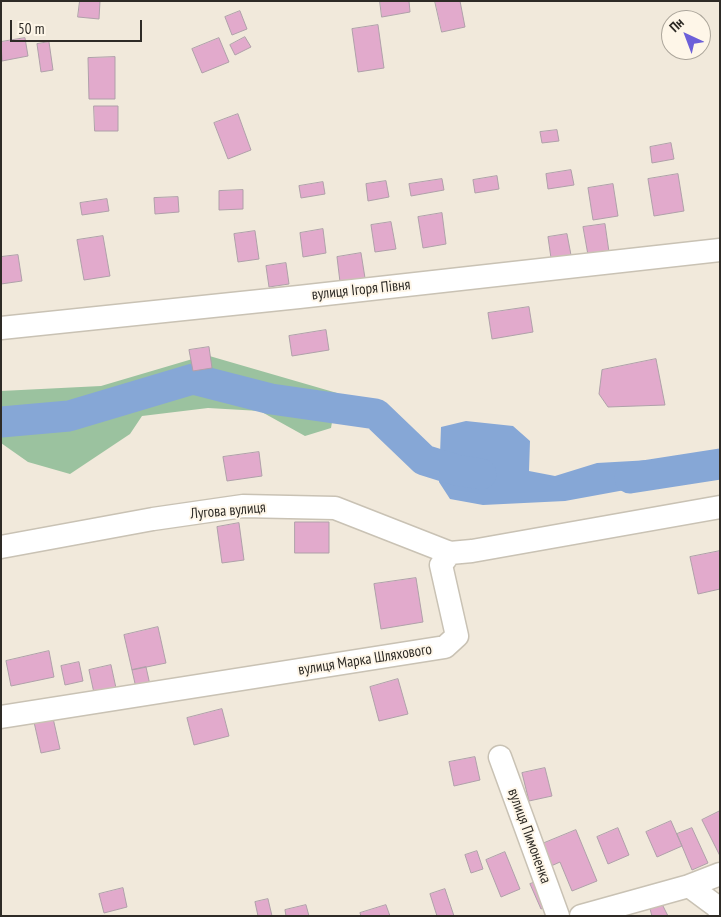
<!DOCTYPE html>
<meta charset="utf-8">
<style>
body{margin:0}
#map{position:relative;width:721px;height:917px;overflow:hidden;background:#f1e9db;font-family:"PT Sans Narrow",sans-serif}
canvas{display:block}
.frame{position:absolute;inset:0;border:2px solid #2e2b26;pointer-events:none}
.north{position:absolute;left:661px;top:10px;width:50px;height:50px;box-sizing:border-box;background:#fef6e8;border:1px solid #aba59a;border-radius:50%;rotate:317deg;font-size:14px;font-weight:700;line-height:20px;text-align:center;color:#2e2b26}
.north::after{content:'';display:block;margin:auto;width:18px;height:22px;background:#6c5fd9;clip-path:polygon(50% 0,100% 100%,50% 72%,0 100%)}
.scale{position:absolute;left:10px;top:20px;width:132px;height:22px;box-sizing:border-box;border:2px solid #2e2b26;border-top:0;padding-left:6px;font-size:15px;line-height:18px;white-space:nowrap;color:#2e2b26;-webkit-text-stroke:4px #fef6e8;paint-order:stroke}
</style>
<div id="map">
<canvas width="721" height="917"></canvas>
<div class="frame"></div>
<div class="north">Пн</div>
<div class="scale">50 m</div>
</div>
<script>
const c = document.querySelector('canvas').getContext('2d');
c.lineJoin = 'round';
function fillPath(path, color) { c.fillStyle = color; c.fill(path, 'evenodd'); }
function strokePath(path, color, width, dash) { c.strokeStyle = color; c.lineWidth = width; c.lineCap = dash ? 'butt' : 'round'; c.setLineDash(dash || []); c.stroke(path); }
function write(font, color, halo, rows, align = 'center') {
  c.font = font + ' "PT Sans Narrow",sans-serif'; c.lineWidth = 4; c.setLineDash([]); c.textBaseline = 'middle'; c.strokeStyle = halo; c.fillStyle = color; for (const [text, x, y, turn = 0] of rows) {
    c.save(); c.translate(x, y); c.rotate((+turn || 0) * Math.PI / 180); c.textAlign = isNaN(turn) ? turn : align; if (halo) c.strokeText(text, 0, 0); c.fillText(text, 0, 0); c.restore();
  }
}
const green = new Path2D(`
 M206 355 337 393 331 428 305 436 260 411 208 408 142 416 130 434 70 474 28 462 1 443V391L101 386Z`);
const water = new Path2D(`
 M466 421 513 426 530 441 529 471 555 476 597 463 668 459 674 481 565 501 483 505 450 499 439 482 441 427Z`);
const river = new Path2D(`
 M1 422 69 416 193 379 271 399 376 414 424 460 456 470 481 474
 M630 478 720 464`);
const building = new Path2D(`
 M80 1H100L99 19 78 17Z
 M380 1H409L410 12 382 17Z
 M435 1H460L465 27 442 32Z
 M240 11 247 29 232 35 225 17Z
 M378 25 384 68 358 72 352 29Z
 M245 37 251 47 235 55 230 45Z
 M25 38 28 56 2 61 1 42Z
 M219 38 229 62 202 73 192 49Z
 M49 42 53 70 41 72 37 44Z
 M115 57V99H89L88 58Z
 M94 106H118V131H95Z
 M238 114 251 150 228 159 214 123Z
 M557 130 559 141 542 143 540 132Z
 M671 143 674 159 652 163 650 147Z
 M571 170 574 185 548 189 546 174Z
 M678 174 684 211 654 216 648 179Z
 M497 176 499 189 475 193 473 180Z
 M442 179 444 190 411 196 409 184Z
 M386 181 389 197 368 201 366 184Z
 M323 182 325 194 301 198 299 186Z
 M613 184 618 216 593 220 588 188Z
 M243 190V209L219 210V191Z
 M178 197 179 212 155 214 154 198Z
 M107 199 109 211 82 215 80 203Z
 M442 213 446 244 423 248 418 217Z
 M391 222 396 249 375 252 371 225Z
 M605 224 609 252 588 255 583 227Z
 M323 229 326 253 303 257 300 233Z
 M255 231 259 259 238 262 234 234Z
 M567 234 571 255 551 258 548 237Z
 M103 236 110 276 84 280 77 240Z
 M361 253 365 278 340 282 337 257Z
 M18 255 22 281 1 284V257Z
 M286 263 289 284 269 287 266 266Z
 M529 307 533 332 492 339 488 313Z
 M326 330 329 350 292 356 289 336Z
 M209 347 212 368 193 371 189 350Z
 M656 359 665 405 608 407 599 394 602 370Z
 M259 452 262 476 227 481 223 457Z
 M295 522H329V553H295Z
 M239 523 244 560 222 563 217 527Z
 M720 551V589L698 594 690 557Z
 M416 578 423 622 381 629 374 584Z
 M158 627 166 663 132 670 124 635Z
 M49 651 54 677 11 686 6 661Z
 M79 662 83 681 65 685 61 666Z
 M111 665 116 688 94 693 89 670Z
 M146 667 150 685 136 688 132 670Z
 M398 679 408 714 379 721 370 687Z
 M222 709 229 736 194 745 187 718Z
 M53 718 60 749 41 753 34 722Z
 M475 757 480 780 454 786 449 762Z
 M545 768 552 796 529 801 522 773Z
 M720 811V856L702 820Z
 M671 821 682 846 657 857 646 832Z
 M618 828 629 855 608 864 597 837Z
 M692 828 708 863 692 870 677 834Z
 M576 830 597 881 572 891 560 862 551 866 542 844Z
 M477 851 483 869 471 873 465 855Z
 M505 852 520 889 501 897 486 860Z
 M539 881 550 906 541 909 530 884Z
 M123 888 127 907 104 913 99 894Z
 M445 889 454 916H437L430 894Z
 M268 899 272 916H258L255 902Z
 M662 904 668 916H652L650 909Z
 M306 905 309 916H286L285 910Z
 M386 905 390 916H361L360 913Z`);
const minor = new Path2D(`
 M1 328 299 297 720 250
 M1 547 153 519 243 506 335 508 450 553
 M1 717 445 647 457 636 441 565 450 553 472 551 720 507
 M500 757 558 916
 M720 874 689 886 716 906 720 911
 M581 916 689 886`);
const streetNames = [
 ["вулиця Ігоря Півня",361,290,-6],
 ["Лугова вулиця",228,511,-5],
 ["вулиця Марка Шляхового",365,660,-9],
 ["вулиця Пимоненка",529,836,70]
];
fillPath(green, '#9bc29f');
fillPath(water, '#86a7d6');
strokePath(river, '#86a7d6', 31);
fillPath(building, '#e2aacc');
strokePath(building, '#afa0a9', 1);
strokePath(minor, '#c9c2b4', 25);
strokePath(minor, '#fff', 22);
write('15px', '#2e2b26', '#fef6e8', streetNames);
</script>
